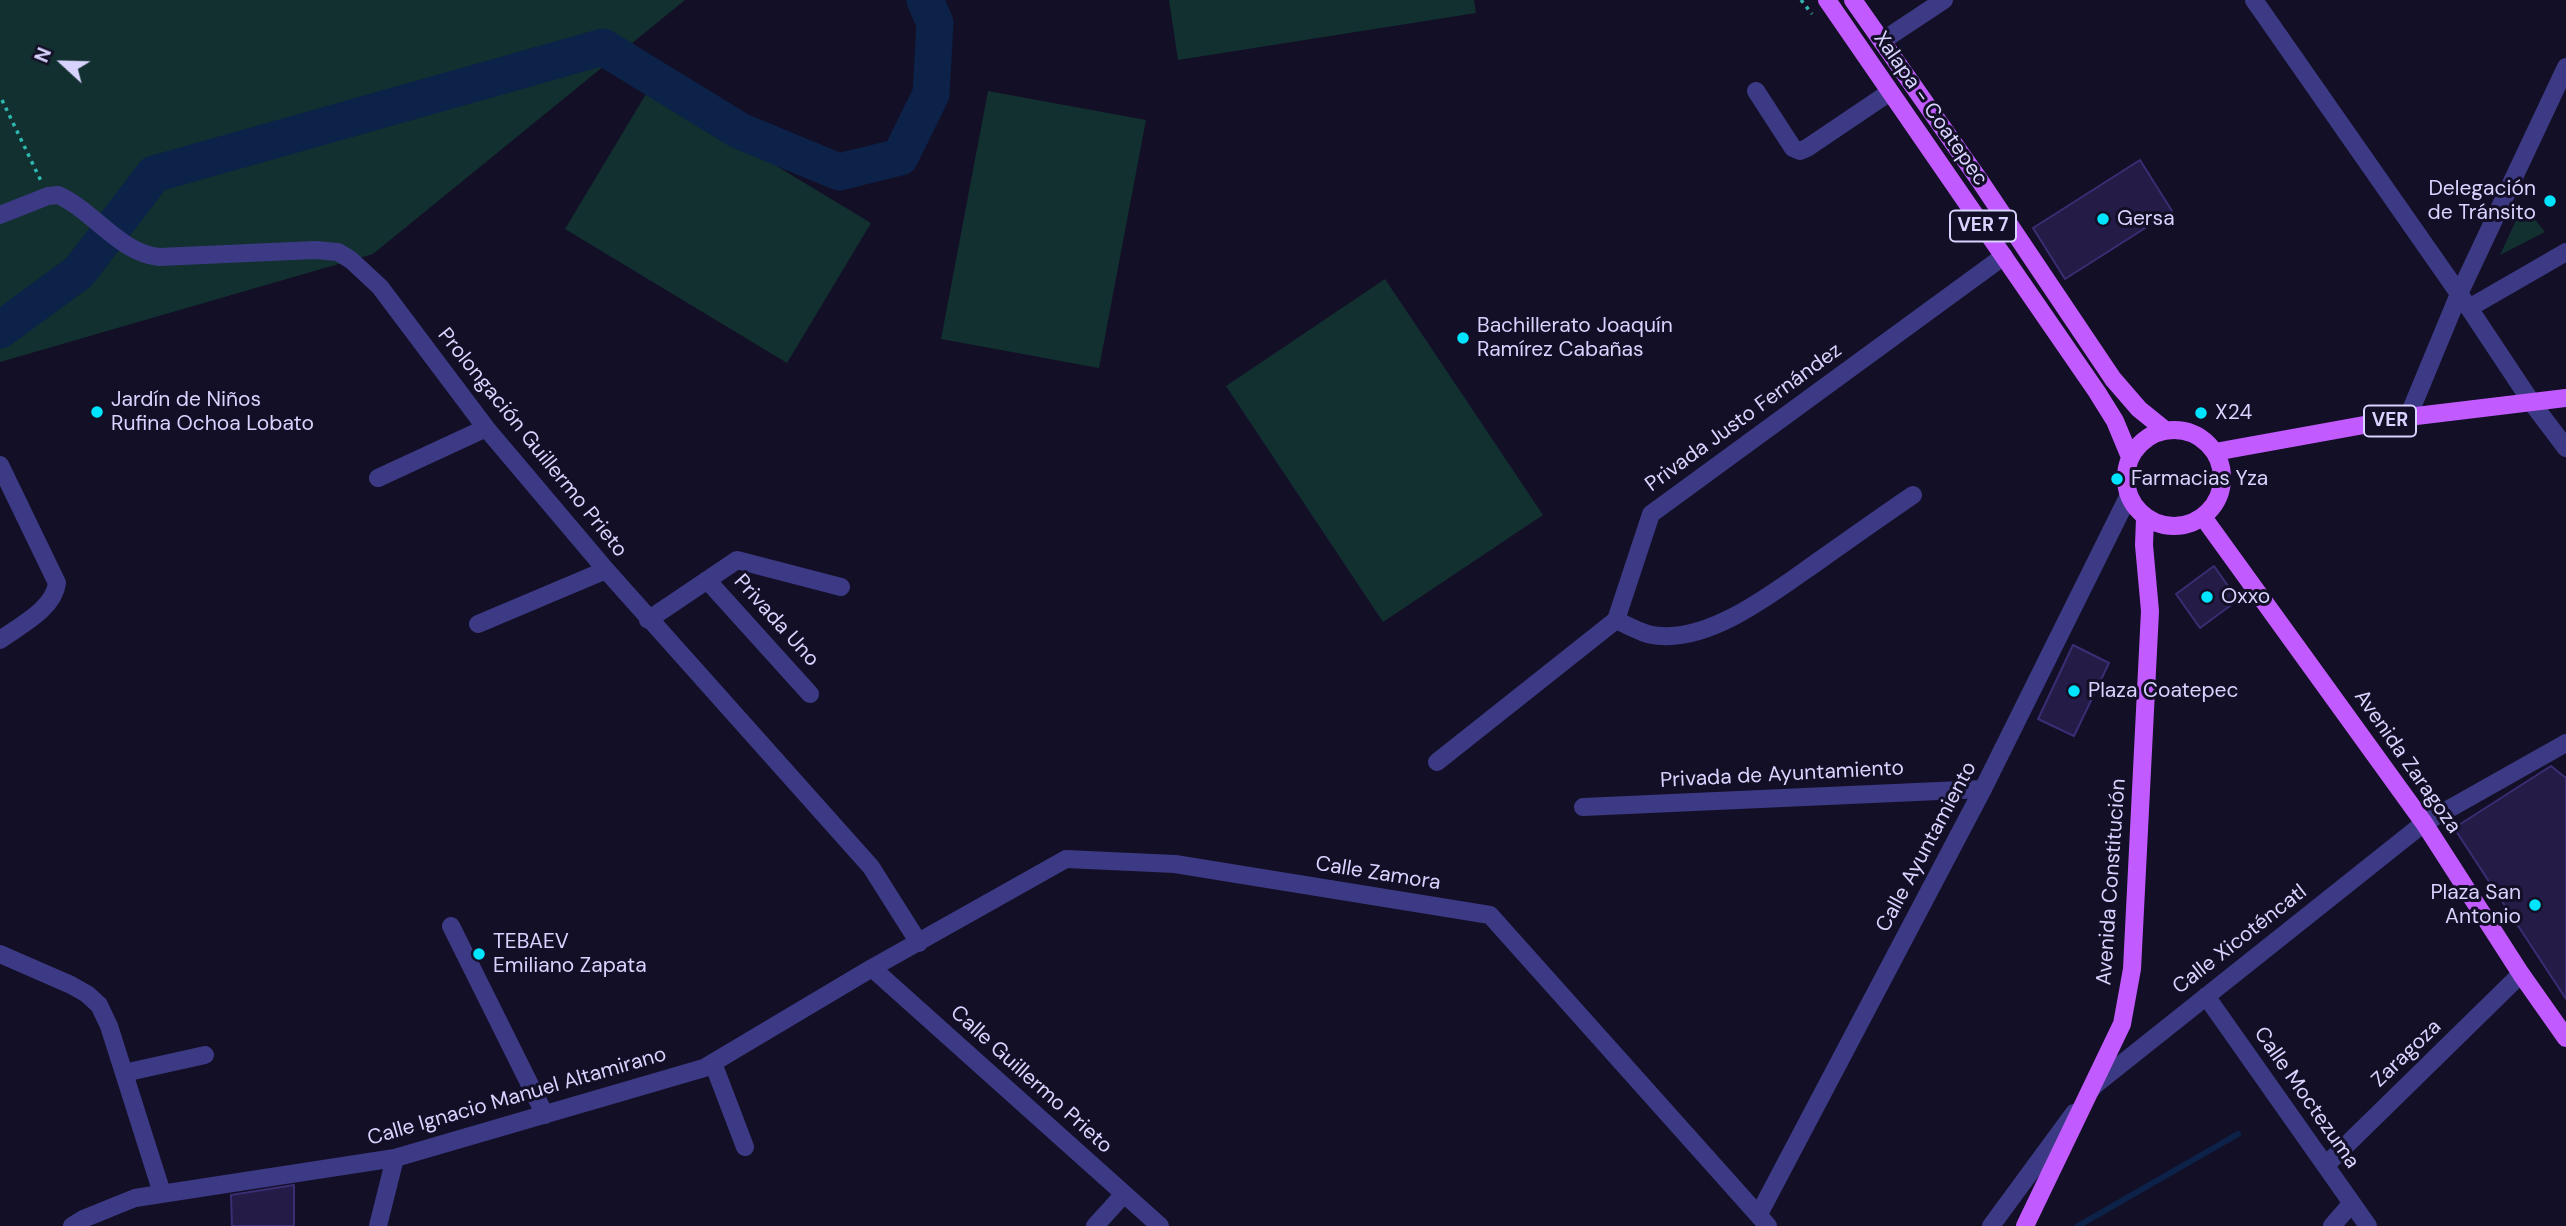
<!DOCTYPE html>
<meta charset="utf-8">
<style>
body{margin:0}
#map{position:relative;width:2566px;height:1226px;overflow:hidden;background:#130f26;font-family:"DM Sans",sans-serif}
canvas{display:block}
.north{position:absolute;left:28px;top:28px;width:70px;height:70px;-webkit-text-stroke:5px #130f26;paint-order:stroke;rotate:292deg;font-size:19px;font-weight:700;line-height:28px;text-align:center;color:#d9d4ff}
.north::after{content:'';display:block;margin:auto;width:24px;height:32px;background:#d9d4ff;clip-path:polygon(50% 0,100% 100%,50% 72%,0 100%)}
</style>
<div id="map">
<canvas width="2566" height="1226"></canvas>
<div class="north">N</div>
</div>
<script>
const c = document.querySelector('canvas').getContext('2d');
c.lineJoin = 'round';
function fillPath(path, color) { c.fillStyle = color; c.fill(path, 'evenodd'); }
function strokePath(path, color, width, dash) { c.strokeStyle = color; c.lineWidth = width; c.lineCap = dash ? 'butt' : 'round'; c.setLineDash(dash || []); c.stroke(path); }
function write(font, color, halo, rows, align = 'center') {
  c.font = font + ' "DM Sans",sans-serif'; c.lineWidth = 6; c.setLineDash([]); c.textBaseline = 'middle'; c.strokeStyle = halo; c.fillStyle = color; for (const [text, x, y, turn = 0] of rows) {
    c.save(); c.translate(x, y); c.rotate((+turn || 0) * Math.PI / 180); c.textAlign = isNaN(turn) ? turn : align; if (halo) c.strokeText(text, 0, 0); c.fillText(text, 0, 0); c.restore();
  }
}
const green = new Path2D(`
 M0 0H685L373 254 0 362Z
 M1169 0H1474L1476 13 1178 60Z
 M649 89 871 223 787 363 565 229Z
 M988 91 1146 120 1099 368 941 339Z
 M2523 205 2545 232 2500 255Z
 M1385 279 1543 515 1383 622 1226 386Z`);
const stream = new Path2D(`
 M2078 1226 2238 1134`);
const river = new Path2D(`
 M0 330 79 272 154 174 603 47 740 131 839 172 900 157 931 94 935 23 925 0`);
const building = new Path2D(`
 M2140 160 2172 211 2065 279 2033 228Z
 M2214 566 2238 600 2200 628 2176 594Z
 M2073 645 2109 663 2074 736 2038 719Z
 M2551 766 2566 778V999L2454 828Z
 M294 1185V1226H232L231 1195Z`);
const path = new Path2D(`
 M1801 0 1812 14
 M2 100 41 181`);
const minor = new Path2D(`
 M2254 0 2469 308 2532 403 2566 448
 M1882 41 1944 0
 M1756 91 1793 148 1800 151 1807 148 1890 92
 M0 215 48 196 58 195C94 211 118 252 159 257L315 250 338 252 351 260 380 287 486 428 606 570 871 867 919 943
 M2469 308 2566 252
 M2408 417 2459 294 2566 67
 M378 478 486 428
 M707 580 810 694
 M648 620 737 560 841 587
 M1616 620C1631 627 1646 636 1662 636 1716 639 1778 589 1820 560 1851 538 1882 516 1913 495
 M478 624 606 570
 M0 640C19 626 54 609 57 583L0 465
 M1437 762 1616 620 1651 514 2004 256
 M1583 807 1983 789
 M451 926 545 1115
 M0 954 71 985 87 994 99 1005 109 1026 162 1193
 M872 968 1160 1226
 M2206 996 2368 1226
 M713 1063 745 1147
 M124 1073 205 1055
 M2090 1091 2095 1085 2424 823 2566 743
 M2326 1165 2521 974
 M1759 1214 1983 789 2128 497
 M72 1226 83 1219 135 1198 395 1158 704 1068 872 968 1066 859 1175 864 1490 915 1768 1226
 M378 1226 395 1158
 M1095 1226 1124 1194
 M1991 1226 2074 1113
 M2332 1226 2352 1203`);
const major = new Path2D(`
 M1827 0 2097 392 2115 421 2130 457
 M1853 0 1980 181 2113 379 2139 409 2165 430
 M2126 478a48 48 0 1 1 96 0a48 48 0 1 1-96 0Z
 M2215 452 2408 417 2566 398
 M2203 517 2424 823 2521 974 2566 1038
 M2025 1226 2122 1024 2132 969 2150 611 2144 545 2145 518`);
const markers = [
 [2550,201,7,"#00e5ff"],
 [2103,219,7,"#00e5ff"],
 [1463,338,7,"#00e5ff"],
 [97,412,7,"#00e5ff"],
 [2201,413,7,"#00e5ff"],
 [2117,479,7,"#00e5ff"],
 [2207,597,7,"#00e5ff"],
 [2074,691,7,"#00e5ff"],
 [2535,905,7,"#00e5ff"],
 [479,954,7,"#00e5ff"]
];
const shields = [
 [1983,226,66],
 [2390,421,52]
];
const shieldNames = [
 ["VER 7",1983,226],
 ["VER",2390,421]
];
const streetNames = [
 ["Xalapa - Coatepec",1930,109,55],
 ["Privada Justo Fernández",1744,418,-36],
 ["Prolongación Guillermo Prieto",532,443,51],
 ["Privada Uno",776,621,48],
 ["Avenida Zaragoza",2407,762,55],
 ["Privada de Ayuntamiento",1782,775,-3],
 ["Calle Ayuntamiento",1927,847,-62],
 ["Calle Zamora",1378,874,9],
 ["Avenida Constitución",2112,882,-86],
 ["Calle Xicoténcatl",2240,940,-38],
 ["Zaragoza",2407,1054,-44],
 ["Calle Guillermo Prieto",1031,1080,42],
 ["Calle Ignacio Manuel Altamirano",517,1097,-16],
 ["Calle Moctezuma",2306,1098,55]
];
const poiNames = [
 ["Delegación",2536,189,"right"],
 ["de Tránsito",2536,213,"right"],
 ["Gersa",2117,219],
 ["Bachillerato Joaquín",1477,326],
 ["Ramírez Cabañas",1477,350],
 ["Jardín de Niños",111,400],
 ["Rufina Ochoa Lobato",111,424],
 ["X24",2215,413],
 ["Farmacias Yza",2131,479],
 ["Oxxo",2221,597],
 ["Plaza Coatepec",2088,691],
 ["Plaza San",2521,893,"right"],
 ["Antonio",2521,917,"right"],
 ["TEBAEV",493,942],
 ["Emiliano Zapata",493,966]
];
fillPath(green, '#12302f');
strokePath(stream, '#0c2248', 6);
strokePath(river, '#0c2248', 37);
fillPath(building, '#241b47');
strokePath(building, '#3b2d73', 2);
strokePath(path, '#2fb8b0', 3.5, [3.5, 5]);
strokePath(minor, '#3d3a85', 18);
strokePath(major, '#c25bff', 18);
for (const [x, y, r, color] of markers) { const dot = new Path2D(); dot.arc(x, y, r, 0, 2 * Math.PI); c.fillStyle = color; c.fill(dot); strokePath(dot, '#130f26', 2.5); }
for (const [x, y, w] of shields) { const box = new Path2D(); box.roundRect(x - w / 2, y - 15.5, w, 31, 5); c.fillStyle = '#130f26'; c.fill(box); strokePath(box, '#d9d4ff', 2); }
write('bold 19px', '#d9d4ff', null, shieldNames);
write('21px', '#d9d4ff', '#130f26', streetNames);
write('21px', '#d9d4ff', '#130f26', poiNames, 'left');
</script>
